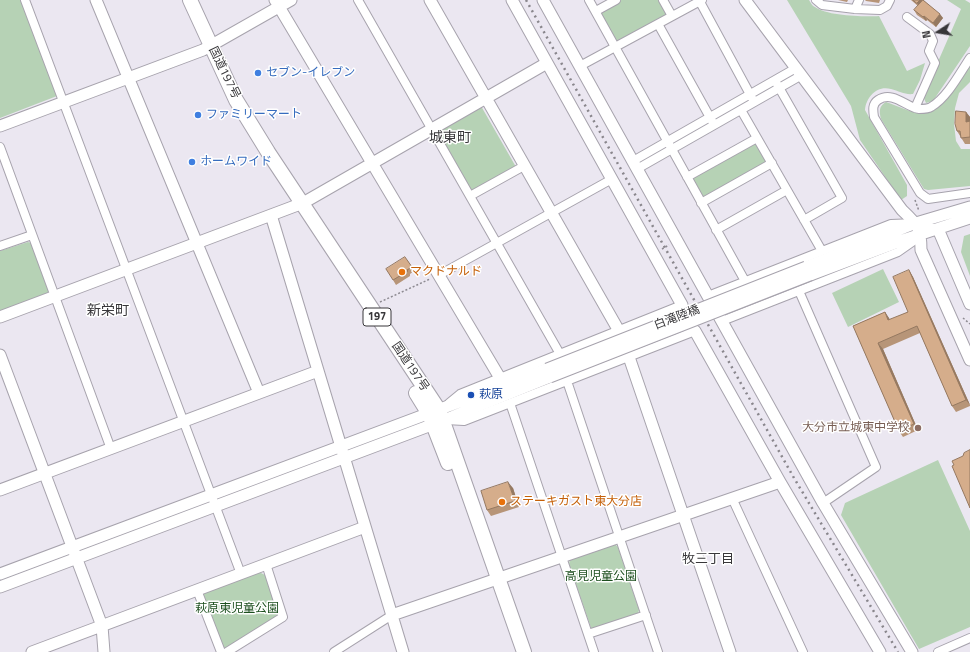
<!DOCTYPE html>
<meta charset="utf-8">
<style>
body{margin:0}
#map{position:relative;width:970px;height:652px;overflow:hidden;background:#ebe7f1;font-family:"Titillium Web",sans-serif}
canvas{display:block}
.north{position:absolute;left:918px;top:12px;width:40px;height:40px;-webkit-text-stroke:3px #fff;paint-order:stroke;rotate:258deg;font-size:11px;font-weight:700;line-height:16px;text-align:center;color:#38373a}
.north::after{content:'';display:block;margin:auto;width:14px;height:18px;background:#38373a;clip-path:polygon(50% 0,100% 100%,50% 72%,0 100%)}
</style>
<div id="map">
<canvas width="970" height="652"></canvas>
<div class="north">N</div>
</div>
<script>
const c = document.querySelector('canvas').getContext('2d');
c.lineJoin = 'round';
function fillPath(path, color) { c.fillStyle = color; c.fill(path, 'evenodd'); }
function strokePath(path, color, width, dash) { c.strokeStyle = color; c.lineWidth = width; c.lineCap = dash ? 'butt' : 'round'; c.setLineDash(dash || []); c.stroke(path); }
function write(font, color, halo, rows, align = 'center') {
  c.font = font + ' "Titillium Web","Noto Sans JP",sans-serif'; c.lineWidth = 3; c.setLineDash([]); c.textBaseline = 'middle'; c.strokeStyle = halo; c.fillStyle = color; for (const [text, x, y, turn = 0] of rows) {
    c.save(); c.translate(x, y); c.rotate((+turn || 0) * Math.PI / 180); c.textAlign = isNaN(turn) ? turn : align; if (halo) c.strokeText(text, 0, 0); c.fillText(text, 0, 0); c.restore();
  }
}
const green = new Path2D(`
 M0 0H21L57 96 0 118Z
 M621 0H660L667 12 665 16 618 41 614 40 601 15 602 11Z
 M787 0H809C811 3 812 6 815 7 827 16 864 17 879 16L907 71 925 63 920 80 913 94C905 95 899 91 891 89 877 85 866 97 865 110L907 185V196L901 200 860 140 851 106Z
 M947 0H965L970 3V46L933 101 926 103 923 96 961 9Z
 M970 64V82L959 93 955 108 954 124 956 141 961 149H970V186L928 190 924 189 881 119C879 111 879 106 886 102 902 107 922 120 936 108Z
 M481 106 516 167 471 193 436 131Z
 M753 142 758 143 767 159 766 163 705 198 701 197 691 180 692 177Z
 M970 234V276L961 252 964 236Z
 M28 242 31 243 49 290 47 294 0 312V251Z
 M883 269 899 302 848 327 832 293Z
 M938 460 970 531V627L919 649 841 515 845 503Z
 M615 544 618 547 639 610 638 614 594 629 591 628 569 564 570 559Z
 M259 572 265 575 278 615 227 648 222 647 204 597V592Z`);
const path = new Path2D(`
 M915 200 919 211
 M662 249 669 245
 M380 302 430 279
 M963 318 970 324`);
const street = new Path2D(`
 M25 0 241 574
 M358 0 560 354
 M589 0 745 281
 M663 0 672 16
 M699 0 752 98
 M816 0 822 5 855 9 880 10 887 6 890 0
 M855 9 859 0
 M596 11 616 0
 M907 17 930 34 933 41 929 51 935 63 915 108
 M658 24 712 121
 M970 58C960 73 947 98 931 107 928 109 922 109 919 109 907 108 893 90 878 100 872 104 873 110 874 117L920 193 928 199 970 193
 M580 66 702 0
 M777 84 842 198 804 220
 M741 110 822 251
 M0 147 111 449
 M633 161 796 68
 M637 169 802 75
 M687 177 757 138
 M470 196 524 166
 M701 203 772 163
 M716 230 787 190
 M0 246 32 235
 M439 275 612 179
 M799 291 876 467 823 503
 M708 296 891 224 916 223 937 229
 M722 321 898 252 918 238
 M567 381 658 652
 M449 403 460 394 682 305
 M510 403 594 652
 M446 420 464 421 695 331
 M732 498 803 652
 M197 590 221 652
 M588 634 646 615
 M227 652 283 617 266 564
 M334 652 392 615
 M938 652 970 638`);
const secondary = new Path2D(`
 M96 0 259 393
 M275 0 500 378
 M430 0 619 331 629 357 730 652
 M512 0 682 305C681 316 685 326 695 331L780 482 880 652
 M543 0 823 503 912 652
 M745 0 902 210C918 225 921 228 921 250L970 360
 M0 126 203 50 291 0
 M271 215 403 652
 M938 229 970 304
 M806 267 916 223 970 207
 M810 275 903 240 970 218
 M0 317 303 203 547 63
 M0 355 102 626 104 652
 M0 490 318 371
 M0 574 547 369
 M0 587 434 424 550 377
 M392 615 780 482
 M32 652 365 527`);
const highway = new Path2D(`
 M190 0 236 100 268 152 439 410 524 652
 M416 393 429 414 448 463`);
const rail = new Path2D(`
 M526 0 794 478 898 652`);
const secondaryBridge = new Path2D(`
 M547 369 806 267
 M550 377 810 275`);
const wall = new Path2D(`
 M838 0H848L847 2Z
 M865 0H880L879 3 866 1Z
 M911 0H923L943 18 936 27 927 20 926 21 917 15 914 10 918 6Z
 M966 112 970 117V144H965L957 131Z
 M408 261 414 271 410 274V276L396 285 393 280Z
 M909 270 913 277 970 405V406L956 412 952 406 920 333 883 349 918 430 903 437 899 431 853 326 885 312 890 320 908 312Z
 M513 488 519 507 491 516 487 510Z`);
const shadedWall = new Path2D(`
 M920 0H923L925 2 920 8 917 3Z
 M940 14 943 18 936 27 933 23Z
 M924 16 927 20 926 21 923 17Z
 M966 112 970 117V128L966 122Z
 M909 270 913 277 970 405 966 400Z
 M885 312 889 318 893 327 888 320Z
 M878 343 883 349 918 430 914 424Z
 M508 482 513 488 519 507 515 501Z`);
const building = new Path2D(`
 M913 0H920L917 3Z
 M923 0 940 14 933 23 924 16 923 17 914 10Z
 M956 111 966 112V122L970 121V137L961 138 960 131H957L955 124Z
 M405 257 412 267 407 270 408 271 393 280 386 269Z
 M909 270 966 400 952 406 917 326 878 343 914 424 899 431 853 326 885 312 888 320 908 312 893 277Z
 M970 450V508L952 466 954 465 952 461 963 456 964 453Z
 M508 482 515 501 487 510 481 491Z`);
const markers = [
 [258,73,4,"#3f7fe0"],
 [198,115,4,"#3f7fe0"],
 [192,162,4,"#3f7fe0"],
 [402,272,4,"#e8710a"],
 [471,395,4,"#1a4fb4"],
 [918,428,4,"#8d6e63"],
 [502,502,4,"#e8710a"]
];
const shields = [
 [377,317,28]
];
const shieldNames = [
 ["197",377,317]
];
const streetNames = [
 ["国道197号",224,73,64],
 ["白滝陸橋",677,318,-21],
 ["国道197号",410,367,56]
];
const shopNames = [
 ["セブン-イレブン",266,73],
 ["ファミリーマート",206,115],
 ["ホームワイド",200,162]
];
const foodNames = [
 ["マクドナルド",410,272],
 ["ステーキガスト東大分店",510,502]
];
const transitNames = [
 ["萩原",479,395]
];
const educationNames = [
 ["大分市立城東中学校",910,428]
];
const parkNames = [
 ["高見児童公園",601,577],
 ["萩原東児童公園",237,609]
];
const neighbourhoodNames = [
 ["牧三丁目",708,560]
];
const quarterNames = [
 ["城東町",450,139],
 ["新栄町",108,312]
];
fillPath(green, '#b6d2b5');
strokePath(street, '#a7a3ad', 10);
strokePath(secondary, '#a7a3ad', 13);
strokePath(highway, '#a7a3ad', 16);
strokePath(path, '#8e8b92', 1.5, [2, 2]);
strokePath(street, '#fff', 8);
strokePath(secondary, '#fff', 11);
strokePath(highway, '#fff', 14);
strokePath(rail, '#89868c', 2.5, [2, 4]);
strokePath(secondaryBridge, '#a7a3ad', 13, []);
strokePath(secondaryBridge, '#fff', 11);
fillPath(wall, '#b79578');
fillPath(shadedWall, '#957961');
fillPath(building, '#d5ad8b');
strokePath(building, '#957961', 1);
for (const [x, y, r, color] of markers) { const dot = new Path2D(); dot.arc(x, y, r, 0, 2 * Math.PI); c.fillStyle = color; c.fill(dot); strokePath(dot, '#fff', 1.5); }
for (const [x, y, w] of shields) { const box = new Path2D(); box.roundRect(x - w / 2, y - 9, w, 18, 3); c.fillStyle = '#fff'; c.fill(box); strokePath(box, '#38373a', 1); }
write('bold 11px', '#38373a', null, shieldNames);
write('12px', '#38373a', '#fff', streetNames);
write('12px', '#366cbe', '#fff', shopNames, 'left');
write('12px', '#c56008', '#fff', foodNames, 'left');
write('12px', '#164399', '#fff', transitNames, 'left');
write('12px', '#785e54', '#fff', educationNames, 'right');
write('12px', '#1c4f1e', '#fff', parkNames);
write('13px', '#38373a', '#fff', neighbourhoodNames);
write('14px', '#38373a', '#fff', quarterNames);
</script>
